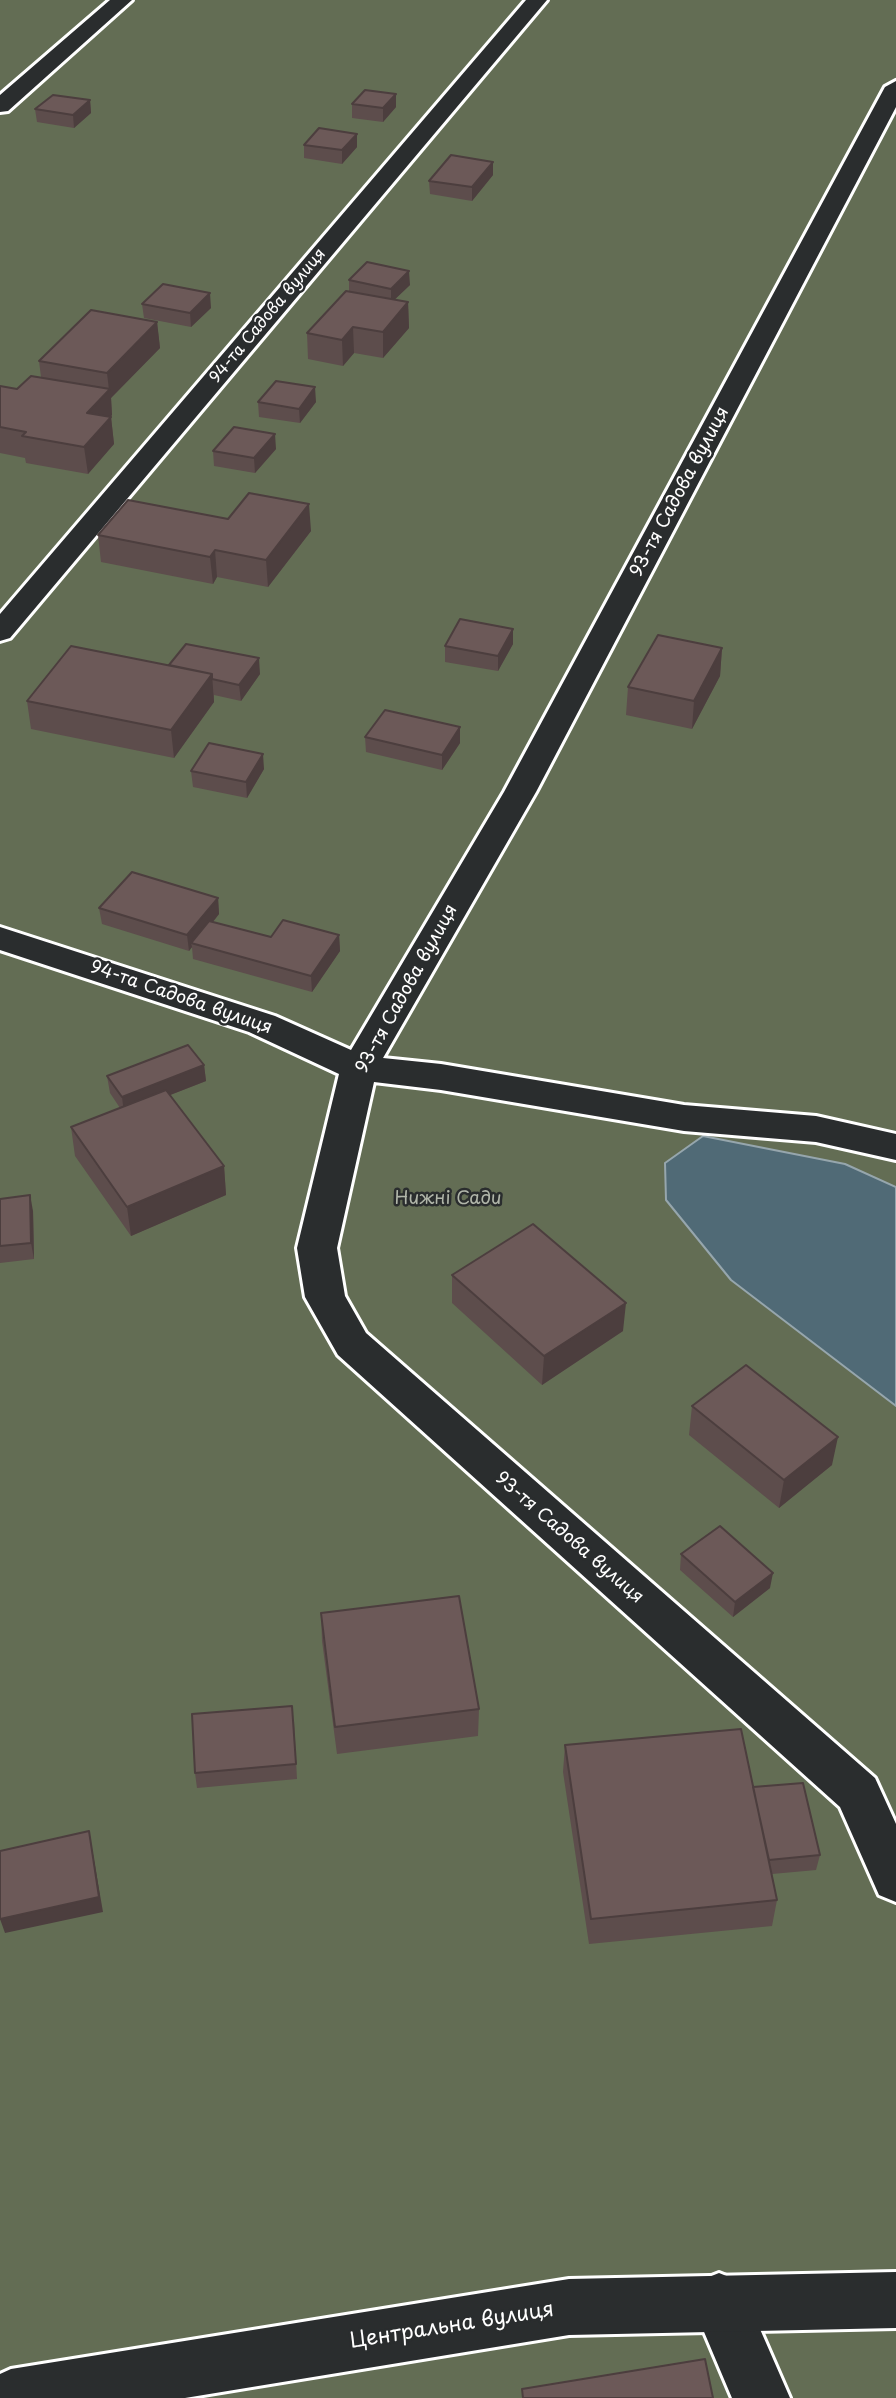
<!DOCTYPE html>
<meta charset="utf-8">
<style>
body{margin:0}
canvas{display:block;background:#2a2d2e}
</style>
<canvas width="896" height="2398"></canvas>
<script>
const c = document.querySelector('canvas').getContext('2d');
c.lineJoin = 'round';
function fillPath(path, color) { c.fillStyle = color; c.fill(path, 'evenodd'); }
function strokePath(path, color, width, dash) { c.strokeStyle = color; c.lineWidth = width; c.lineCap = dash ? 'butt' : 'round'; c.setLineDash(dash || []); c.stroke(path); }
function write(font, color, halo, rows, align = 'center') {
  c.font = font + ' "Playpen Sans",sans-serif'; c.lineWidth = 5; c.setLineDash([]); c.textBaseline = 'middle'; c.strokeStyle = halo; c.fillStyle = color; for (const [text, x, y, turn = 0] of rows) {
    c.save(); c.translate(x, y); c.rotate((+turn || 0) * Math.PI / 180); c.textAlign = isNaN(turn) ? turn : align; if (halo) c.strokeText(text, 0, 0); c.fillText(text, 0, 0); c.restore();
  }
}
const green = new Path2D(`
 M0 0H896V2398H0Z`);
const water = new Path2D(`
 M703 1136 845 1164 896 1187V1406L731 1280 666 1200 665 1163Z`);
const street = new Path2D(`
 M110 0H132L8 111 0 112V95Z
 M526 0H547L10 638 0 641V614Z
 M896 81V107L536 792 383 1058 441 1064 684 1105 816 1116 896 1134V1160L816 1142 684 1131 441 1090 374 1082 337 1248 345 1296 366 1333 875 1778 896 1824V1902L879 1895 840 1807 338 1355 305 1297 297 1248 339 1074 249 1032 0 950V927L275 1016 351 1050 504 792 885 87Z
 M719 2273 739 2281 790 2398H732L691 2301 699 2281Z`);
const secondary = new Path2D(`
 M896 2272V2328L569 2335 185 2398H0V2374L11 2369 569 2279Z`);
const wall = new Path2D(`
 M90 100 91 113 74 128 37 122 35 109Z
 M352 104 396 107 383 122 352 118Z
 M357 134V147L342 164 304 158V145Z
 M493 162V175L472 201 430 194 429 181Z
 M349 280 410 285 394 300 408 302 409 328 383 358 354 353 343 366 308 359 307 333 349 292Z
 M142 304 211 308 191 327 144 318Z
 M157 322 160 348 111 398 112 415 111 417 114 444 88 474 26 463 25 458 0 453V386L17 389 41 377 39 361Z
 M258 402H316L300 423 259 417Z
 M276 449 255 473 214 466 213 451Z
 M228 519 311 531 268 587 217 577 213 584 101 562 98 535Z
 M513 629V644L498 671 445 662V646Z
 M722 648 720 676 692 729 626 715 628 687Z
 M169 665 260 674 241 701 214 695V702L174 758 31 729 27 701Z
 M460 727V743L442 770 366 752 365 737Z
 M264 769 247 798 193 787 191 771Z
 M218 898 219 914 213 922 271 937 339 935 340 951 312 992 193 959 192 947 189 951 102 924 99 908Z
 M204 1065 206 1081 170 1095 224 1166 226 1195 131 1236 75 1156 71 1127 120 1108 110 1093 107 1076Z
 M0 1199 33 1211 34 1259 0 1263Z
 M452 1275 623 1331 542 1385 452 1303Z
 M692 1406 832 1465 779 1508 689 1435Z
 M681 1554 770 1588 733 1617 680 1570Z
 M321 1613 479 1709 478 1736 337 1754 322 1641Z
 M294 1721 297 1779 197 1788 195 1773Z
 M565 1745 753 1787 820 1855 816 1870 772 1874 777 1900 772 1926 589 1944 563 1772Z`);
const shadedWall = new Path2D(`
 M396 94V107L383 122V108Z
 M90 100 91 113 74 128 73 115Z
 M357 134V147L342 164V150Z
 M493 162V175L472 201V187Z
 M409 271 410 285 391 303V289Z
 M210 293 211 308 191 327 190 313Z
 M408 302 409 328 383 358V332Z
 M157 322 160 348 111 398 112 415 90 439 87 413 109 390 107 373Z
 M353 327 354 353 343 366 342 340Z
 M315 387 316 402 300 423 299 409Z
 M111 417 114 444 88 474 84 447Z
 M275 434 276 449 255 473 254 458Z
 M309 504 311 531 268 587 266 560Z
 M215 550 217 577 213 584 210 557Z
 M513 629V644L498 671V656Z
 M722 648 720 676 692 729 694 701Z
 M259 658 260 674 241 701 239 685Z
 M212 674 214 702 174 758 171 730Z
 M460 727V743L442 770V755Z
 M263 754 264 769 247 798 246 782Z
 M218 898 219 914 195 944 191 943 192 947 189 951 187 935Z
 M339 935 340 951 312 992 311 976Z
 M204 1065 206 1081 124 1113 122 1097Z
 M224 1166 226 1195 131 1236 127 1207Z
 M30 1195 33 1211 34 1259 31 1243Z
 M626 1303 623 1331 542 1385 544 1356Z
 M838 1437 832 1465 779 1508 784 1480Z
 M773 1573 770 1588 733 1617 735 1602Z
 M89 1831 103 1912 5 1933 0 1919Z`);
const building = new Path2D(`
 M365 90 396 94 383 108 352 104Z
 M53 95 90 100 73 115 35 109Z
 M319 128 357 134 342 150 304 145Z
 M451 155 493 162 472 187 429 181Z
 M367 262 409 271 391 289 349 280Z
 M163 284 210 293 190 313 142 304Z
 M346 291 408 302 383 332 353 327 342 340 307 333Z
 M91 310 157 322 107 373 39 361Z
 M31 376 110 389 87 413 111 417 84 447 22 436 26 432 0 427V386L17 389Z
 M276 381 315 387 299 409 258 402Z
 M234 427 275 434 254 458 213 451Z
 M249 493 309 504 266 560 215 550 210 557 98 535 128 500 228 519Z
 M460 619 513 629 498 656 445 646Z
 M658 635 722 648 694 701 628 687Z
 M186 644 259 658 239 685 212 679V674L169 665Z
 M71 646 212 674 171 730 27 701Z
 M385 710 460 727 442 755 365 737Z
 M209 743 263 754 246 782 191 771Z
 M132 872 218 898 187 935 99 908Z
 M283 920 339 935 311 976 191 943 209 921 271 937Z
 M188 1045 204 1065 122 1097 107 1076Z
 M166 1090 224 1166 127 1207 71 1127Z
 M30 1195 31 1243 0 1246V1199Z
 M533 1224 626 1303 544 1356 452 1275Z
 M746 1365 838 1437 784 1480 692 1406Z
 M720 1526 773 1573 735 1602 681 1554Z
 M459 1596 479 1709 335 1727 321 1613Z
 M292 1706 296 1764 195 1773 192 1714Z
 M741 1729 777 1900 591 1919 565 1745Z
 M803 1783 820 1855 769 1860 753 1787Z
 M89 1831 99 1897 0 1919V1851Z
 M705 2359 713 2398H523L522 2389Z`);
const farStreetnames = [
 ["94-та Садова вулиця",268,316,-50]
];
const streetNames = [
 ["93-тя Садова вулиця",680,492,-62],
 ["93-тя Садова вулиця",407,989,-61],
 ["94-та Садова вулиця",181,998,19],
 ["93-тя Садова вулиця",569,1538,41]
];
const parkNames = [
 ["Нижні Сади",448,1199]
];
const nearStreetnames = [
 ["Центральна вулиця",452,2326,-9]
];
fillPath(green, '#636d54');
fillPath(water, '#506a76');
strokePath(water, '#96a6ad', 2);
strokePath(street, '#fff', 6);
strokePath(secondary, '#fff', 6);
fillPath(street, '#2a2d2e');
fillPath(secondary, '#2a2d2e');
fillPath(wall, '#5d4d4c');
fillPath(shadedWall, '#4c3e3e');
fillPath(building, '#6c5958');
strokePath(building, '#4c3e3e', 2);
write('16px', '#fff', '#2a2d2e', farStreetnames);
write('18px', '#fff', '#2a2d2e', streetNames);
write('18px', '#b1b6aa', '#2a2d2e', parkNames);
write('21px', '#fff', '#2a2d2e', nearStreetnames);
</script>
